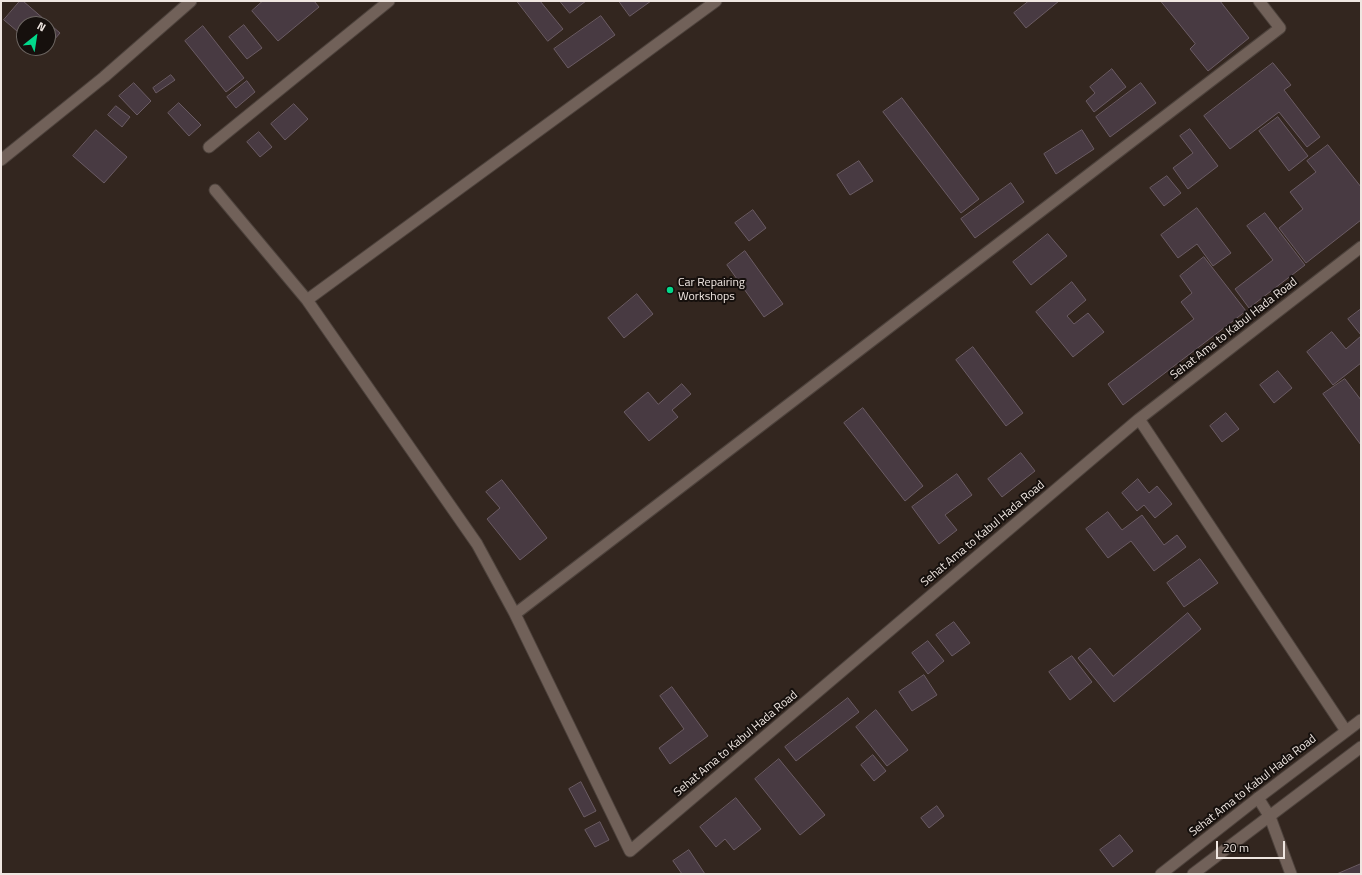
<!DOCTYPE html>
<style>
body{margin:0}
#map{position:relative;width:1362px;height:875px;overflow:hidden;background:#33261f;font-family:"Titillium Web",sans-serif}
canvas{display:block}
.frame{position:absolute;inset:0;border:2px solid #efe6e1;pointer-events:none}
.north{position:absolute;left:16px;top:16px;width:40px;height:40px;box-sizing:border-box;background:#16100d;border:1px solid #6d6662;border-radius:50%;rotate:30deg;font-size:11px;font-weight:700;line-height:16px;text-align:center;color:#efe6e1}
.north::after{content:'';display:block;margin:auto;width:14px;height:18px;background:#02d98b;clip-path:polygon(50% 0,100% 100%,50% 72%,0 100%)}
.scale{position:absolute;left:1216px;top:841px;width:69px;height:18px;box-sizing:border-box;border:2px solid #efe6e1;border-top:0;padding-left:5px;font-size:12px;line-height:14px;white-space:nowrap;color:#efe6e1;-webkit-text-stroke:3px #16100d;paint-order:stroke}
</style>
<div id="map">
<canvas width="1362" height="875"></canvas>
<div class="frame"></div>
<div class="north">N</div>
<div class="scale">20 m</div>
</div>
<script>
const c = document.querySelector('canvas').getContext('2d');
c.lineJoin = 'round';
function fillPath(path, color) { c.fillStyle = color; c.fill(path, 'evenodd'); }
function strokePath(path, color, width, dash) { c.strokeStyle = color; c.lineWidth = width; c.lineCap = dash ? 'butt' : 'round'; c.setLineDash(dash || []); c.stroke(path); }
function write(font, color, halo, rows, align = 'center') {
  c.font = font + ' "Titillium Web",sans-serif'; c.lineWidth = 4; c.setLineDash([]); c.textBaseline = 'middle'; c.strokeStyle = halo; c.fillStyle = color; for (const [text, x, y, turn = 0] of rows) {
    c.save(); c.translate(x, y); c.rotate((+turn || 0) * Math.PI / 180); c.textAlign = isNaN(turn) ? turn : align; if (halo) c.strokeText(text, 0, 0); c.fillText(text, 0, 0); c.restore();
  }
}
const building = new Path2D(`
 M20 1H23L60 33 48 47V24H24V37L4 20Z
 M263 1H314L319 7 278 41 252 11Z
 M517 1H540L563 29 548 41Z
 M560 1H586L570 13Z
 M619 1H651L630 16Z
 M1029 1H1059L1026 28 1014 13Z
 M1161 1H1220L1249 38 1208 71 1190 49 1195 44Z
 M601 16 615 35 568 68 554 49Z
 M244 25 262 48 247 59 229 37Z
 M203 26 244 78 226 92 185 41Z
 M1273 63 1291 85 1284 90 1320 137 1307 147 1279 112 1230 149 1204 116Z
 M1112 69 1126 87 1094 112 1086 101 1095 93 1090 87Z
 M171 75 175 80 156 93 153 88Z
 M247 81 255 92 236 108 227 97Z
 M134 83 151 101 137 115 119 96Z
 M1141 83 1156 103 1110 137 1096 117Z
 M902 98 979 199 961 213 883 112Z
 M179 103 201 125 189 136 168 113Z
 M294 104 308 119 285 140 271 124Z
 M116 106 130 117 122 127 108 115Z
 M1278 117 1308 156 1289 171 1259 131Z
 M1190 129 1218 166 1188 189 1173 168 1193 153 1180 136Z
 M96 130 127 157 104 183 73 156Z
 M1082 130 1094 149 1056 174 1044 154Z
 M259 132 272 147 260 157 247 142Z
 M1328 145 1361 187V220L1306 263 1279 228 1303 209 1290 192 1316 172 1307 161Z
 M859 161 873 181 850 195 837 175Z
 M1167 176 1181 193 1164 206 1150 188Z
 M1011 183 1024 202 975 238 961 219Z
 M1197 208 1231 253 1213 266 1197 244 1178 258 1161 235Z
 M753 210 766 228 749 241 735 223Z
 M1265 213 1305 265 1249 308 1235 289 1273 260 1247 226Z
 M1048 234 1067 256 1031 285 1013 262Z
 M745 251 783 304 764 317 727 265Z
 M1204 257 1246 311 1123 405 1108 384 1194 319 1181 302 1192 293 1180 276Z
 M1072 282 1086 300 1067 316 1074 324 1088 313 1104 332 1073 357 1036 312Z
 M637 294 653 314 624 338 608 318Z
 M1361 309V335L1348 319Z
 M1332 332 1346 349 1361 336V363L1333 385 1307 352Z
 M973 347 1023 413 1006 426 956 360Z
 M1278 371 1292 388 1274 403 1260 385Z
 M1345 379 1361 400V445L1323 394Z
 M682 384 691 394 672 410 678 417 649 441 624 412 648 392 658 404Z
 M863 408 923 486 905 501 844 423Z
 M1226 413 1239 429 1222 442 1210 426Z
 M1021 453 1035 471 1002 497 988 479Z
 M957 474 972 495 945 515 957 530 939 544 912 507Z
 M1138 479 1149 493 1157 486 1172 504 1155 518 1144 505 1137 511 1122 493Z
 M502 480 547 538 520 560 487 519 500 508 486 492Z
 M1108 512 1122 530 1142 515 1164 545 1177 535 1186 547 1154 571 1131 541 1108 558 1086 529Z
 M1200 559 1218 583 1184 607 1167 583Z
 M1188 613 1201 629 1114 702 1078 658 1090 648 1113 676Z
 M954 622 970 643 952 656 936 635Z
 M928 641 944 661 928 674 912 653Z
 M1072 656 1092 682 1070 700 1049 672Z
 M924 675 937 695 912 711 899 692Z
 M672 687 708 736 670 764 659 748 684 729 660 696Z
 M848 698 859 712 796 761 785 747Z
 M876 710 908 750 887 766 856 727Z
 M873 755 886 771 874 781 861 765Z
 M779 759 825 815 800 835 755 779Z
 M581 782 596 811 584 817 569 789Z
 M736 798 761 829 734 850 725 839 716 847 700 827Z
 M937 806 944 816 929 828 921 818Z
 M600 822 609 840 595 847 585 830Z
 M1120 835 1133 851 1113 867 1100 850Z
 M689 850 705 874H682L673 861Z
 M1361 864V874H1337Z`);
const minor = new Path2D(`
 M209 147 389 1
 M1 160 104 77 191 1
 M215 190 307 300 477 544 515 614 630 851 1139 419 1361 247
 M307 300 716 1
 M1139 419 1346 731
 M515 614 1280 28 1259 1
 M1258 798 1270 817 1291 874`);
const secondary = new Path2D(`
 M1161 874 1258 798 1361 720
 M1193 874 1361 747`);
const markers = [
 [670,290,4,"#02d98b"]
];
const poiNames = [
 ["Car Repairing",678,283],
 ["Workshops",678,297]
];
const streetNames = [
 ["Sehat Ama to Kabul Hada Road",1234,329,-38],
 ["Sehat Ama to Kabul Hada Road",983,534,-40],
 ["Sehat Ama to Kabul Hada Road",736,744,-40],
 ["Sehat Ama to Kabul Hada Road",1253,786,-38]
];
fillPath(building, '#483a42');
strokePath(building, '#6b5c64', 1);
strokePath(minor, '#4d423c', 13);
strokePath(secondary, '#4d423c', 13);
strokePath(minor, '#716159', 11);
strokePath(secondary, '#716159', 11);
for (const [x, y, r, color] of markers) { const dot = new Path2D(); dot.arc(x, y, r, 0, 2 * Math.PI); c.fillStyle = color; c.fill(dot); strokePath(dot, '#16100d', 1.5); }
write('12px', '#efe6e1', '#16100d', poiNames, 'left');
write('12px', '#efe6e1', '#16100d', streetNames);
</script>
